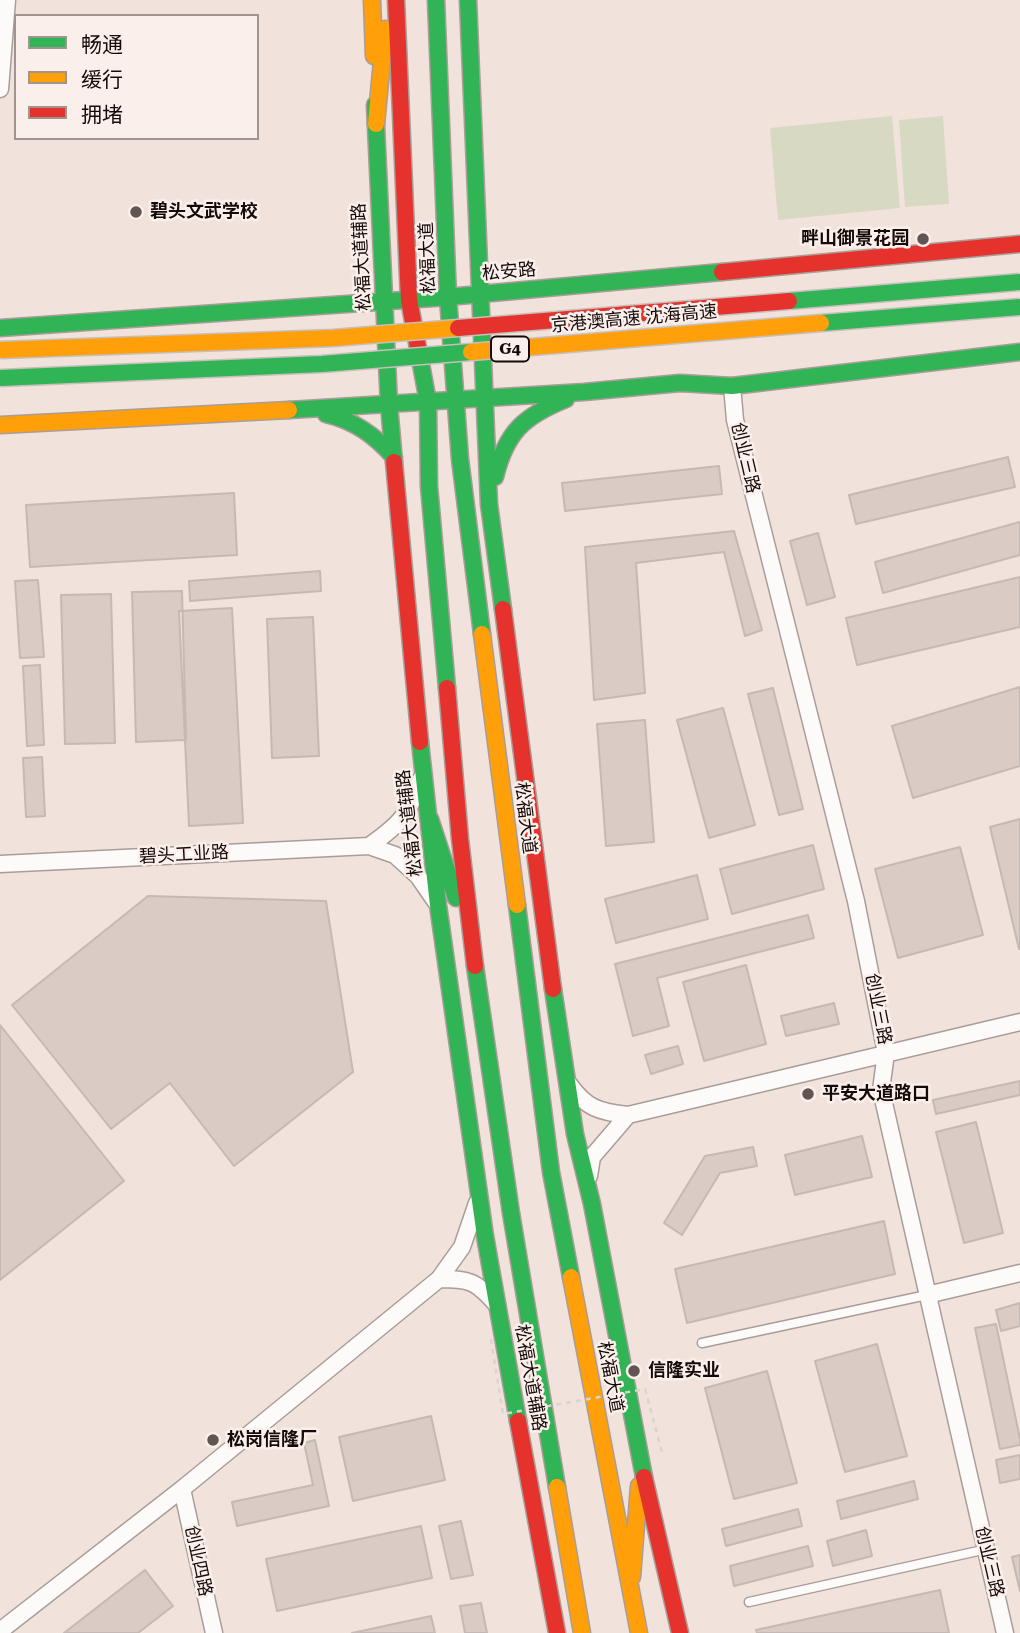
<!DOCTYPE html>
<meta charset="utf-8">
<style>
body{margin:0}
#map{position:relative;width:1020px;height:1633px;overflow:hidden;background:#f2e2dc;font-family:"Roboto Serif","Noto Sans SC",serif}
canvas{display:block}
.legend{position:absolute;left:14px;top:14px;width:245px;height:126px;box-sizing:border-box;background:#fbefeb;border:2px solid #9f9490;margin:0;padding:9px 12px;list-style:none;font-size:21px;color:#140b08}
.legend li{display:flex;align-items:center;gap:14px;height:35px}
.legend b{width:35px;border:2px solid #9f9490}
</style>
<div id="map">
<canvas width="1020" height="1633"></canvas>
<ul class="legend">
<li><b style="height:9px;background:#30b455"></b>畅通</li>
<li><b style="height:9px;background:#ff9f0a"></b>缓行</li>
<li><b style="height:9px;background:#e5322d"></b>拥堵</li>
</ul>
</div>
<script>
const c = document.querySelector('canvas').getContext('2d');
c.lineJoin = 'round';
function fillPath(path, color) { c.fillStyle = color; c.fill(path, 'evenodd'); }
function strokePath(path, color, width, dash) { c.strokeStyle = color; c.lineWidth = width; c.lineCap = dash ? 'butt' : 'round'; c.setLineDash(dash || []); c.stroke(path); }
function write(font, color, halo, rows, align = 'center') {
  c.font = font + ' "Roboto Serif","Noto Sans SC",serif'; c.lineWidth = 5; c.setLineDash([]); c.textBaseline = 'middle'; c.strokeStyle = halo; c.fillStyle = color; for (const [text, x, y, turn = 0] of rows) {
    c.save(); c.translate(x, y); c.rotate((+turn || 0) * Math.PI / 180); c.textAlign = isNaN(turn) ? turn : align; if (halo) c.strokeText(text, 0, 0); c.fillText(text, 0, 0); c.restore();
  }
}
const green = new Path2D(`
 M892 116 900 208 778 220 770 128Z
 M943 116 949 204 905 207 899 120Z`);
const building = new Path2D(`
 M1008 457 1015 487 856 524 849 495Z
 M719 466 722 494 565 511 562 483Z
 M234 493 237 555 30 567 26 505Z
 M1020 522V555L883 593 875 562Z
 M734 531 762 630 745 636 724 552 636 563 645 693 594 700 585 547Z
 M818 533 835 597 807 605 790 541Z
 M320 571 321 591 190 601 189 581Z
 M1020 577V627L857 665 846 618Z
 M38 580 44 657 20 658 15 581Z
 M182 591 186 740 136 742 132 592Z
 M111 594 115 743 65 744 61 595Z
 M232 608 243 823 189 826 179 611Z
 M313 617 319 756 272 758 267 619Z
 M40 665 44 745 27 746 23 666Z
 M1020 687V766L913 798 892 726Z
 M773 688 803 809 779 815 748 694Z
 M723 708 755 825 709 838 677 720Z
 M645 720 654 842 606 846 597 724Z
 M42 757 45 816 26 817 23 758Z
 M1020 819V949H1019L990 827Z
 M813 845 824 889 732 914 720 869Z
 M960 847 983 935 898 958 875 869Z
 M697 875 708 919 616 943 605 899Z
 M148 896 326 901 353 1072 234 1166 170 1083 111 1129 12 1005Z
 M808 915 814 938 657 978 669 1026 633 1036 615 964Z
 M746 965 766 1044 704 1061 683 982Z
 M834 1003 839 1024 786 1036 781 1016Z
 M0 1025 124 1181 0 1280Z
 M678 1046 683 1064 651 1074 645 1055Z
 M1020 1081V1095L936 1114 933 1100Z
 M976 1122 1003 1233 964 1243 936 1132Z
 M862 1136 872 1177 795 1195 785 1155Z
 M753 1147 757 1166 720 1173 682 1235 664 1223 705 1156Z
 M884 1221 895 1274 687 1323 675 1269Z
 M1020 1303V1326L1001 1331 996 1310Z
 M996 1324 1020 1439V1445L1000 1449 975 1328Z
 M877 1344 907 1456 845 1472 815 1361Z
 M767 1371 797 1483 734 1499 705 1388Z
 M431 1416 445 1480 353 1501 339 1437Z
 M315 1440 329 1506 237 1526 232 1502 313 1485 304 1443Z
 M1020 1455V1479L1000 1483 996 1460Z
 M914 1481 918 1499 841 1519 837 1501Z
 M798 1509 802 1526 726 1546 722 1529Z
 M461 1521 473 1575 451 1579 439 1526Z
 M421 1526 432 1578 277 1611 266 1559Z
 M866 1530 872 1556 833 1566 827 1541Z
 M808 1546 813 1566 734 1586 730 1566Z
 M1020 1555V1591L1012 1557Z
 M145 1570 173 1606 138 1633H64Z
 M940 1590 949 1633H757L756 1630Z
 M481 1603 487 1633H465L460 1606Z
 M431 1616 435 1633H352Z`);
const lane = new Path2D(`
 M702 1343 927 1295
 M749 1602 987 1549`);
const street = new Path2D(`
 M0 89 7 0
 M732 386 735 420 856 901 886 1053 881 1090 1005 1633
 M422 777C408 815 402 823 369 846L395 855 418 876 436 902
 M0 864 369 846
 M569 1084C586 1108 599 1112 628 1115L1020 1022
 M589 1176 592 1157 628 1115
 M439 1279C470 1279 476 1281 497 1305
 M927 1295 1020 1273
 M182 1489 214 1633
 M0 1631 182 1489 439 1279 462 1247 477 1203`);
const fast = new Path2D(`
 M436 0 448 297 460 459 482 634
 M468 0 489 504 503 609
 M375 105 389 405 394 462
 M0 328 448 297 722 272
 M418 348 428 402 429 486 447 688
 M289 410 584 392 680 383 732 386 1020 352
 M326 414C355 421 374 435 394 457
 M495 477C506 432 524 416 566 399
 M420 742 438 905 485 1236 518 1421
 M430 819 456 898
 M517 905 551 1172 571 1277
 M475 966 511 1213 557 1487
 M553 989 575 1134 592 1204 644 1477`);
const slow = new Path2D(`
 M372 0 374 56
 M376 124 385 29
 M0 425 289 410
 M482 634 517 905
 M571 1277 639 1633
 M557 1487 582 1633
 M632 1577 639 1486`);
const jam = new Path2D(`
 M396 0 409 300 418 348
 M722 272 1020 244
 M394 462 420 742
 M503 609 553 989
 M447 688 460 839 475 966
 M518 1421 557 1633
 M644 1477 680 1633`);
const pathBridge = new Path2D(`
 M491 1339 503 1414 645 1389 663 1456`);
const fastBridge = new Path2D(`
 M789 301 1020 282
 M821 323 1020 307
 M0 378 322 364 471 352`);
const slowBridge = new Path2D(`
 M0 350 333 338 458 328
 M471 352 821 323`);
const jamBridge = new Path2D(`
 M458 328 789 301`);
const markers = [
 [136,212,7,"#625652"],
 [923,239,7,"#625652"],
 [808,1094,7,"#625652"],
 [634,1371,7,"#625652"],
 [213,1440,7,"#625652"]
];
const shields = [
 [510,349,38]
];
const shieldNames = [
 ["G4",510,349]
];
const poiNames = [
 ["碧头文武学校",150,212],
 ["畔山御景花园",909,239,"right"],
 ["平安大道路口",822,1094],
 ["信隆实业",648,1371],
 ["松岗信隆厂",227,1440]
];
const streetNames = [
 ["松福大道辅路",362,257,-93],
 ["松福大道",428,258,-92],
 ["松安路",509,272,-5],
 ["京港澳高速 沈海高速",634,319,-5],
 ["创业三路",745,458,77],
 ["松福大道",525,818,83],
 ["松福大道辅路",410,823,-97],
 ["碧头工业路",184,855,-3],
 ["创业三路",878,1009,79],
 ["松福大道",610,1377,79],
 ["松福大道辅路",530,1378,80],
 ["创业四路",198,1561,78],
 ["创业三路",989,1562,77]
];
fillPath(green, '#d8d9c3');
fillPath(building, '#dacbc5');
strokePath(building, '#c5b9b5', 2);
strokePath(lane, '#a99d99', 11);
strokePath(street, '#a99d99', 19);
strokePath(fast, '#a99d99', 19);
strokePath(slow, '#a99d99', 19);
strokePath(jam, '#a99d99', 19);
strokePath(lane, '#fdfbfa', 8);
strokePath(street, '#fdfbfa', 16);
strokePath(fast, '#30b455', 16);
strokePath(slow, '#ff9f0a', 16);
strokePath(jam, '#e5322d', 16);
strokePath(fastBridge, '#c7bfbc', 19, []);
strokePath(slowBridge, '#c7bfbc', 19, []);
strokePath(jamBridge, '#c7bfbc', 19, []);
strokePath(pathBridge, '#d8d4d2', 2.5, [5, 5]);
strokePath(fastBridge, '#30b455', 16);
strokePath(slowBridge, '#ff9f0a', 16);
strokePath(jamBridge, '#e5322d', 16);
for (const [x, y, r, color] of markers) { const dot = new Path2D(); dot.arc(x, y, r, 0, 2 * Math.PI); c.fillStyle = color; c.fill(dot); strokePath(dot, '#fbefeb', 2.5); }
for (const [x, y, w] of shields) { const box = new Path2D(); box.roundRect(x - w / 2, y - 12.5, w, 25, 5); c.fillStyle = '#fbefeb'; c.fill(box); strokePath(box, '#140b08', 2); }
write('bold 16px', '#140b08', null, shieldNames);
write('bold 18px', '#140b08', '#fbefeb', poiNames, 'left');
write('18px', '#140b08', '#fbefeb', streetNames);
</script>
